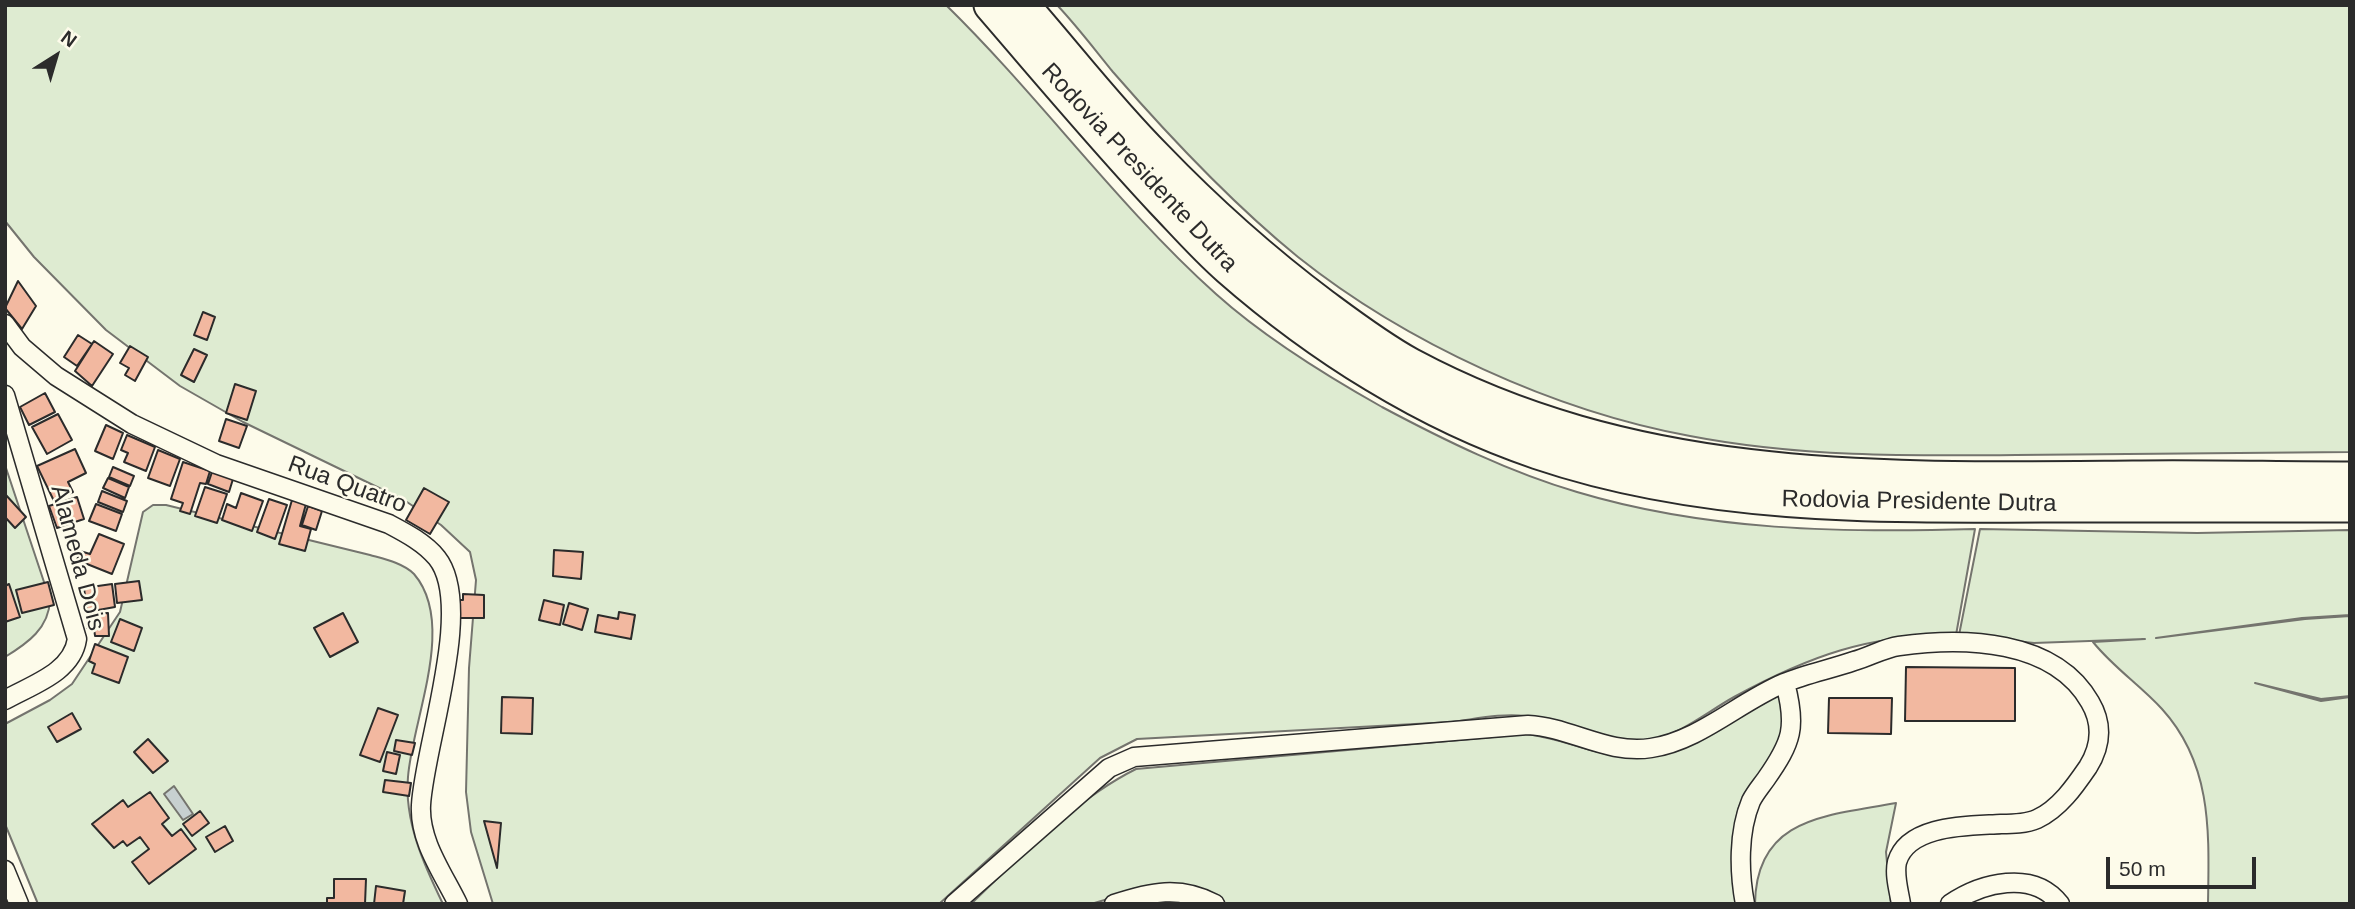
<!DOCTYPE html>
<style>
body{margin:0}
#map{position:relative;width:2355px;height:909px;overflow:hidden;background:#fdfbea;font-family:Helvetica,sans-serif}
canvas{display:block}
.frame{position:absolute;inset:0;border:7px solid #2b2b2b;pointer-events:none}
.north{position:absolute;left:21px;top:21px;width:70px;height:70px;-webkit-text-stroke:5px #fdfbea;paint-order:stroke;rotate:37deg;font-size:19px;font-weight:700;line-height:28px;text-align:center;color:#2b2b2b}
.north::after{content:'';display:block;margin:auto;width:24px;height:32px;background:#2b2b2b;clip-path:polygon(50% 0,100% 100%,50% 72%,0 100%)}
.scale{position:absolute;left:2106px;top:857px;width:150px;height:32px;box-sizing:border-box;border:4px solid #2b2b2b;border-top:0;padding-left:9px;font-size:21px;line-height:24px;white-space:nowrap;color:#2b2b2b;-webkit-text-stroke:5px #fdfbea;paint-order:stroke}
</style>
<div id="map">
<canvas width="2355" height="909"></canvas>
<div class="frame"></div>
<div class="north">N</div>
<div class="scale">50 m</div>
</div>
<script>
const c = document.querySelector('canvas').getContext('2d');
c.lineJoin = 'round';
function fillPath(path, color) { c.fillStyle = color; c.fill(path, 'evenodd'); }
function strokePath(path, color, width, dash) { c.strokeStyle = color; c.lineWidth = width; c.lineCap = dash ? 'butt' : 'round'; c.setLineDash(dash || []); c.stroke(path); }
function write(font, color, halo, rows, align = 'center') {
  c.font = font + ' Helvetica,sans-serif'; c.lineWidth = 5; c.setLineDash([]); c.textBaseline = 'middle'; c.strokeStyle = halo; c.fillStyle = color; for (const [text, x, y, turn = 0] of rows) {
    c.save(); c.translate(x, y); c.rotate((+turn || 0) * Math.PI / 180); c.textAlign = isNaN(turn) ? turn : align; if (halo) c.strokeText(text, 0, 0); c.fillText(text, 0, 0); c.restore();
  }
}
const green = new Path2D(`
 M5 5H946C1040 97 1118 206 1216 294 1265 338 1325 375 1382 407 1444 440 1509 472 1577 492 1707 531 1841 533 1975 529L1956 635C1870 634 1809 656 1734 697 1707 712 1682 734 1650 740 1608 747 1567 721 1526 716 1501 713 1476 719 1452 722L1137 739 1100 758 939 904H493L471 832 466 792 469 668 476 580 470 552 441 525 404 500 243 422 180 386 106 330 34 257 5 221Z
 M1057 5H2350V452C2238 454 2127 455 2016 455 1907 456 1798 457 1690 436 1554 411 1406 343 1298 257 1234 205 1167 134 1113 72 1095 50 1077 26 1057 5Z
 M5 465 50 600C49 628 28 643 5 657Z
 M153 505H166L370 555C384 559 403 563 414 574 457 624 412 720 408 777 404 821 424 865 443 904H38L5 824V724L50 700 72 684 120 612 143 512Z
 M1980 529 2197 533 2350 530V615L2302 618 2156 638 2305 619 2350 616V696L2321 699 2255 683 2321 701 2350 697V904H2208C2209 834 2213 765 2162 709 2140 685 2114 668 2093 642L2145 639 2034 643 1959 635Z
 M1782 690C1786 710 1786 735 1776 753 1765 773 1747 784 1739 807 1730 835 1737 874 1738 904H1225L1209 894 1135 891 1091 904H971C1021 856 1074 800 1136 769L1526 734C1577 740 1609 767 1661 752Z
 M1896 803 1886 852 1891 904H1755C1756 816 1828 816 1896 803Z`);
const water = new Path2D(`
 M174 786 193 814 183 820 164 794Z`);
const building = new Path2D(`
 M18 281 36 306 22 329 5 308Z
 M203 312 215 317 207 340 194 335Z
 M78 335 92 344 77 366 64 357Z
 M94 341 113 354 92 386 75 371Z
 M130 346 148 357 135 381 125 375 129 368 120 363Z
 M194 349 207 355 194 382 181 375Z
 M235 384 256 391 247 420 226 413Z
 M45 393 55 412 29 425 20 407Z
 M58 414 72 440 47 454 32 427Z
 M226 419 247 426 239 448 219 441Z
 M106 425 123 433 113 459 95 451Z
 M127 435 155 447 146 471 124 462 128 453 121 450Z
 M75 449 86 473 68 482 73 492 54 501 37 466Z
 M158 450 180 459 170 486 148 478Z
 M183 462 210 471 206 484 200 483 190 514 180 511 183 503 171 499Z
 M113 467 134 476 130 486 109 477Z
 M212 472 233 479 229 492 208 484Z
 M108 478 129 487 125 498 103 488Z
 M205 487 227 494 217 523 195 516Z
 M424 488 449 502 430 534 406 520Z
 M102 491 127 501 123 512 98 502Z
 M241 493 263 501 252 531 222 520 227 504 236 508Z
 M5 494 26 517 15 528 5 517Z
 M77 497 84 519 57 528 49 506Z
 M269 499 287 505 275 539 257 532Z
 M292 500 306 504 300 526 311 529 305 551 279 544Z
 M96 504 122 514 116 531 89 521Z
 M308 506 322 511 316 530 302 525Z
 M99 534 124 544 112 574 77 560 80 551 90 554Z
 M554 550 583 552 581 579 553 576Z
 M139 581 142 600 117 603 115 584Z
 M48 582 54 605 22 613 16 590Z
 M9 584 20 617 5 622V586Z
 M112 584 115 607 87 612 84 588Z
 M463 594 484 595V618H457V600H463Z
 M544 600 564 605 560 625 539 620Z
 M569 603 588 609 582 630 563 624Z
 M619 612 635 615 631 639 595 632 598 615 618 619Z
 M108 613 109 636H95L94 628H87V614Z
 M343 613 358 642 330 657 314 628Z
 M120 619 142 628 134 651 111 642Z
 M95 644 128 657 119 683 92 673 95 664 89 661Z
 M1906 667 2015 668V721H1905Z
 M502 697 533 698 532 734 501 733Z
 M1829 698H1892L1891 734 1828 733Z
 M378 708 398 715 380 762 360 755Z
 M72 713 81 729 57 742 48 727Z
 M148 739 168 761 153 773 134 752Z
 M396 740 415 743 412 755 394 751Z
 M387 752 400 755 396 774 383 771Z
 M385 780 411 783 409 796 383 792Z
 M150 792 169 818 162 824 172 836 181 829 196 849 149 884 132 862 149 849 140 837 127 846 123 841 114 848 92 824 123 800 128 807Z
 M200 811 209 823 192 836 183 824Z
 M484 821 501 823 497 868Z
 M225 826 233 841 215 852 206 837Z
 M334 879H366L365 904H327V898H334Z
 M376 886 405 891 403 904H374Z`);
const minor = new Path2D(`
 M5 324 22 347 56 376 132 424 216 464 389 524C406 533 425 543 437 558 475 606 424 746 421 805 419 841 443 873 458 904
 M5 395 77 639C72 673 31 685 5 700
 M5 870 19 904
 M954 904 1109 768 1134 757 1528 725C1570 727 1608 755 1651 748 1699 741 1739 702 1784 683 1806 674 1831 669 1854 661 1869 657 1884 648 1899 646 1964 637 2054 639 2090 702 2103 724 2101 746 2088 767 2075 786 2059 809 2037 819 2026 824 2012 824 2001 824 1970 826 1908 824 1897 862 1894 875 1899 891 1901 904
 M1114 904C1150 892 1180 885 1215 904
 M1745 904C1739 872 1738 832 1751 801 1755 793 1761 786 1766 779 1792 742 1797 727 1785 683
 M1950 904C1981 883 2033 869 2060 904`);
const motorway = new Path2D(`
 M991 5C1048 71 1104 138 1164 202 1185 224 1206 248 1229 268 1318 346 1425 414 1538 452 1701 507 1872 506 2042 505 2144 505 2247 505 2350 505
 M1022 5C1066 55 1108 110 1155 157 1207 211 1263 261 1323 306 1350 326 1379 348 1410 365 1638 487 1882 480 2133 478 2205 477 2277 479 2350 479`);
const streetNames = [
 ["Rodovia Presidente Dutra",1139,168,47],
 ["Rua Quatro",347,485,20],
 ["Rodovia Presidente Dutra",1919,502,1],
 ["Alameda Dois",77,558,75]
];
fillPath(green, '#deebd1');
strokePath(green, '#74746e', 2);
fillPath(water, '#c7d0d0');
strokePath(water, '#74746e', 2);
fillPath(building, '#f2b8a0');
strokePath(building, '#2b2b2b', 2);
strokePath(minor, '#2b2b2b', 21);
strokePath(motorway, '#2b2b2b', 37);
strokePath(minor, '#fdfbea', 18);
strokePath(motorway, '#fdfbea', 33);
write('24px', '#2b2b2b', '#fdfbea', streetNames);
</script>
